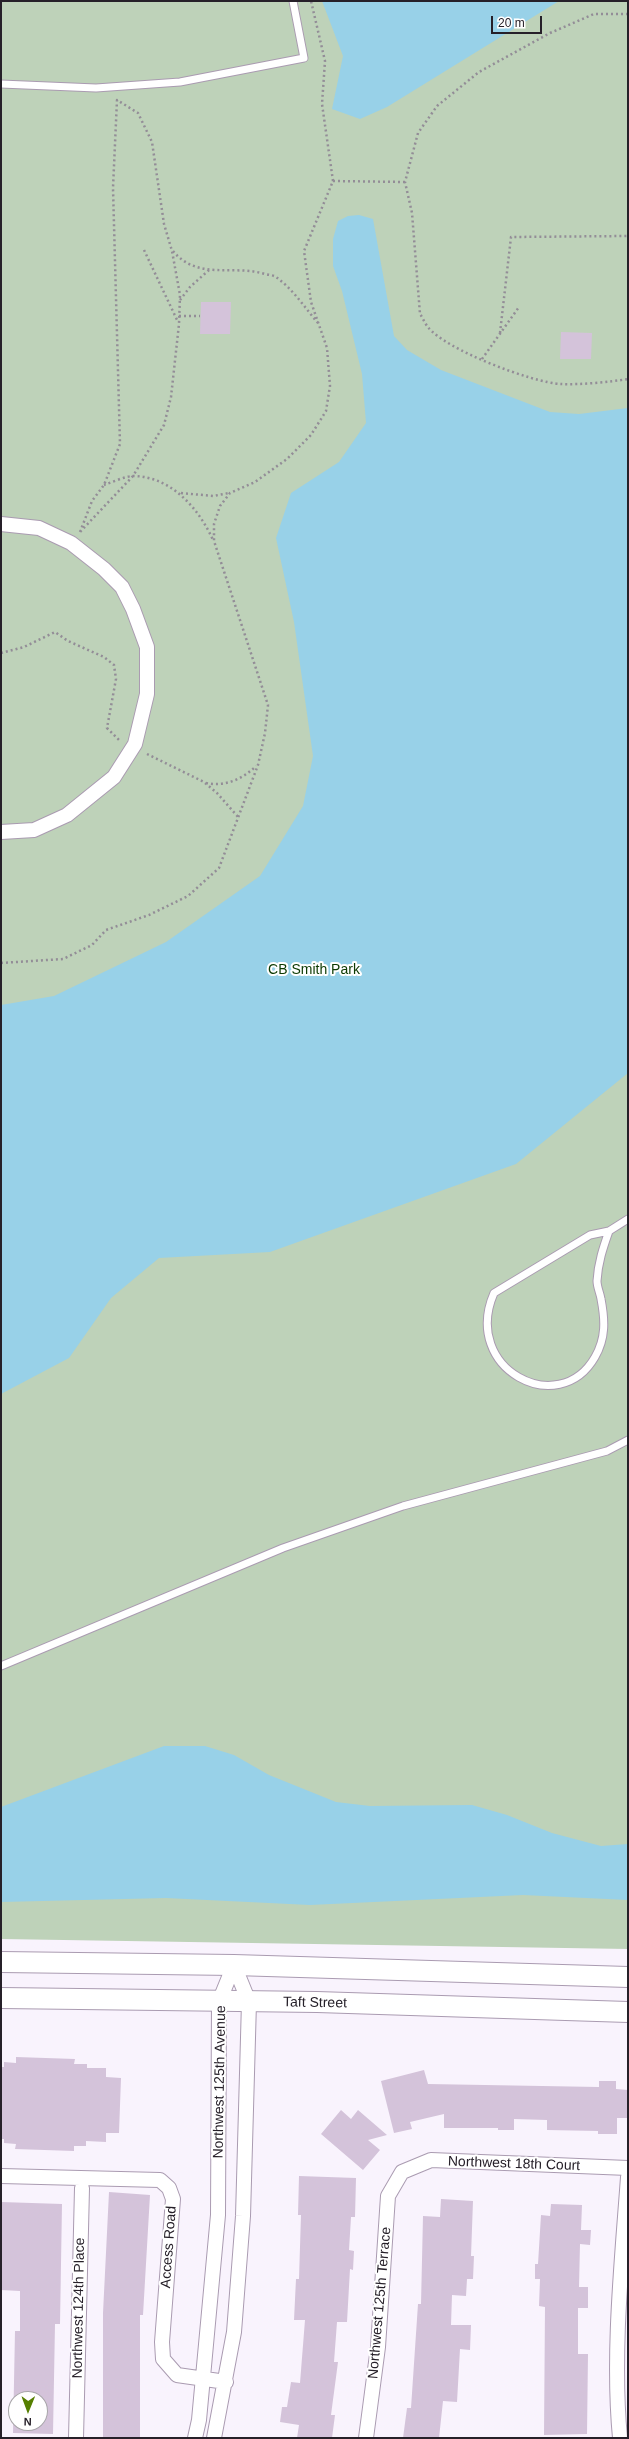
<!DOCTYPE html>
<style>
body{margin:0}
#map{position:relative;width:629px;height:2439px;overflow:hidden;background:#f9f3fd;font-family:Helvetica,sans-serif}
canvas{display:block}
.frame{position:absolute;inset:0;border:2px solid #262029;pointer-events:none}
.north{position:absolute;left:8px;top:2391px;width:40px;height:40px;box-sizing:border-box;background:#fff;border:1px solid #a8a6a9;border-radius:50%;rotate:181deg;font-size:11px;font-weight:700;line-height:16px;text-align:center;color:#262029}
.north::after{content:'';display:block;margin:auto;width:14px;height:18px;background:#567f00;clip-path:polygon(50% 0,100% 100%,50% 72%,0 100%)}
.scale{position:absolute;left:491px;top:16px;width:51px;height:18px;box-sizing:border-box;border:2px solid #262029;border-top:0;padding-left:5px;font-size:12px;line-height:14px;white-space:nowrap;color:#262029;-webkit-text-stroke:3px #fff;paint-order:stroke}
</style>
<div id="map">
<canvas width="629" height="2439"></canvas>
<div class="frame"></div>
<div class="north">N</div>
<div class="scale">20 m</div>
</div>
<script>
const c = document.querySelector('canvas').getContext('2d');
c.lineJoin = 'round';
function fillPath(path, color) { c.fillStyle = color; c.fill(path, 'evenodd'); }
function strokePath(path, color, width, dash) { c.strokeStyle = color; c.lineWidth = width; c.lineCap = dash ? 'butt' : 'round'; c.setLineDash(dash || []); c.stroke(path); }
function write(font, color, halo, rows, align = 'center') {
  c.font = font + ' Helvetica,sans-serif'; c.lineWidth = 4; c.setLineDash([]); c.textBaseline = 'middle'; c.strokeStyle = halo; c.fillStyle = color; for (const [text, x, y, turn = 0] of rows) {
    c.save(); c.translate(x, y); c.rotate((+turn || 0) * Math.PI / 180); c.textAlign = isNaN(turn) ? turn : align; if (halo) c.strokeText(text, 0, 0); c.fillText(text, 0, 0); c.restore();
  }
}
const green = new Path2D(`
 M1 1H628V1949L1 1939Z`);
const water = new Path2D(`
 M322 1H559L387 107 360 119 332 109 343 56Z
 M359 215 373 219 394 336 407 350 441 370 550 412 579 414 628 408V1073L516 1164 270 1252 159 1258 111 1298 69 1358 1 1394V1005L54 996 166 942 260 876 303 806 313 756 294 622 276 538 291 493 339 462 366 423 362 374 342 291 333 266V239L338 221 348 216Z
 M164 1746H205L234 1755 269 1775 336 1802 370 1806 472 1805 507 1815 552 1833 601 1846 628 1844V1900L523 1895 310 1905 166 1898 1 1902V1807Z`);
const building = new Path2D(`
 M201 302H231L230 334H200Z
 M561 332 592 333 591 359H560Z
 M16 2057 75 2059 74 2064H87V2068H106V2077L121 2078 119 2133H106V2142L86 2141V2146H74V2151L15 2149 16 2144 4 2143V2139H1V2067H4V2062L16 2063Z
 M424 2070 428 2084 599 2087V2081H616V2089L628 2090V2118H617V2134H598V2131L547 2130V2120L514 2119V2130H498V2128H444V2114L410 2122 412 2129 394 2133 381 2081Z
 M341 2110 351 2119 358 2110 387 2135 368 2140 380 2150 363 2170 321 2134Z
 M299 2176 356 2178 355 2217H351L349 2250 354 2251 353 2270 350 2269 347 2322H337L334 2362H338L331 2415H335L332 2438H297L299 2425 280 2422 282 2407H287L291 2382 300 2383 305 2320H294L296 2279H299L301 2215H298Z
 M109 2192 150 2195 143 2315H140V2438H103V2313Z
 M441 2199 473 2201 471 2256H474L473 2279H467L466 2296 452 2295 451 2325H471L470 2350 460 2349 457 2402 443 2401 439 2438H403L407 2408H411L418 2304H421L423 2216 440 2217Z
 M1 2202 62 2204 60 2324H55L53 2434 13 2433 15 2331H20V2291L1 2290ZM16 2399H40V2423H16Z
 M551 2204 582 2205 581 2230H591L590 2245 580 2244 579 2287H588V2308H578V2354H588L587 2434 544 2435 545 2307 539 2306 540 2279H535V2264H538L541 2215 550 2216Z`);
const path = new Path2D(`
 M628 14H594L550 33 479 72 437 106 418 133 405 182 412 213 420 314C423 318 425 324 428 327 444 349 533 383 561 384 580 385 609 382 628 379
 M333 181 405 182
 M144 250 178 322
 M173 251C198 281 232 264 265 274 269 275 273 275 276 277 293 289 305 308 318 323
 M180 300 190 287 209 270
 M179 316H200
 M500 333 511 237 628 236
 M482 359 519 307
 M104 485C113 482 125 476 134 476 172 477 199 509 213 540
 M181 493 213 496 229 493
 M80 532 92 501 104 485 120 444 113 188 117 100 138 113 152 142 164 224 172 251 180 295 179 324 171 397 164 425 133 476 80 532
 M1 653 24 647 55 632 68 641 104 657 114 665 116 679 107 728 119 740
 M147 754 204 782 217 793 239 818
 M206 783C225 787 243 779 256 766
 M1 963 63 959 92 945 106 930 149 915 188 896 219 868 258 765 265 733 268 705 214 541V524L220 506 230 493 255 482 287 459 311 435 326 411 330 386 327 348 311 302 304 251 333 181 322 104 325 61 311 1`);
const lane = new Path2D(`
 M1 84 96 88 180 82 304 58 293 1
 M609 1231C603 1248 598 1263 597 1281 597 1287 600 1293 601 1299 605 1320 606 1338 595 1357 559 1420 461 1369 494 1293L590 1235 609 1231 628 1219
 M1 1666 283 1548 403 1506 607 1451 628 1440`);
const street = new Path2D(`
 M1 524 39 528 71 543 104 569 122 587 133 609 147 647V694L135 744 114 777 67 815 34 830 1 832
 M1 2176 160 2180 169 2188 173 2199 162 2342 163 2359 177 2375 226 2382
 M76 2438 82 2188
 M195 2438 199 2420 218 2215 219 2002 234 1965
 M214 2438 234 2332 243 2216 249 2002 234 1965
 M366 2438 378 2347 388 2196 402 2172 431 2160 628 2168
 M620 2438C612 2354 622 2261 628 2177`);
const secondary = new Path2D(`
 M1 1962 234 1965 628 1977
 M1 1998 317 2002 628 2012`);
const parkNames = [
 ["CB Smith Park",314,970]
];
const streetNames = [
 ["Taft Street",315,2003,1],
 ["Northwest 125th Avenue",220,2082,-89],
 ["Northwest 18th Court",514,2164,2],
 ["Access Road",169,2247,-86],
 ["Northwest 125th Terrace",380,2303,-85],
 ["Northwest 124th Place",79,2308,-89]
];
fillPath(green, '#bed2b9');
fillPath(water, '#98d1e8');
fillPath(building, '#d4c3da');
strokePath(lane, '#aa9bb1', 9);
strokePath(street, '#aa9bb1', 16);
strokePath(secondary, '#aa9bb1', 22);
strokePath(path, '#938d97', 2.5, [2, 3]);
strokePath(lane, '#fff', 7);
strokePath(street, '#fff', 14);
strokePath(secondary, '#fff', 20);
write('14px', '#0c3a02', '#fff', parkNames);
write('14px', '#262029', '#fff', streetNames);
</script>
